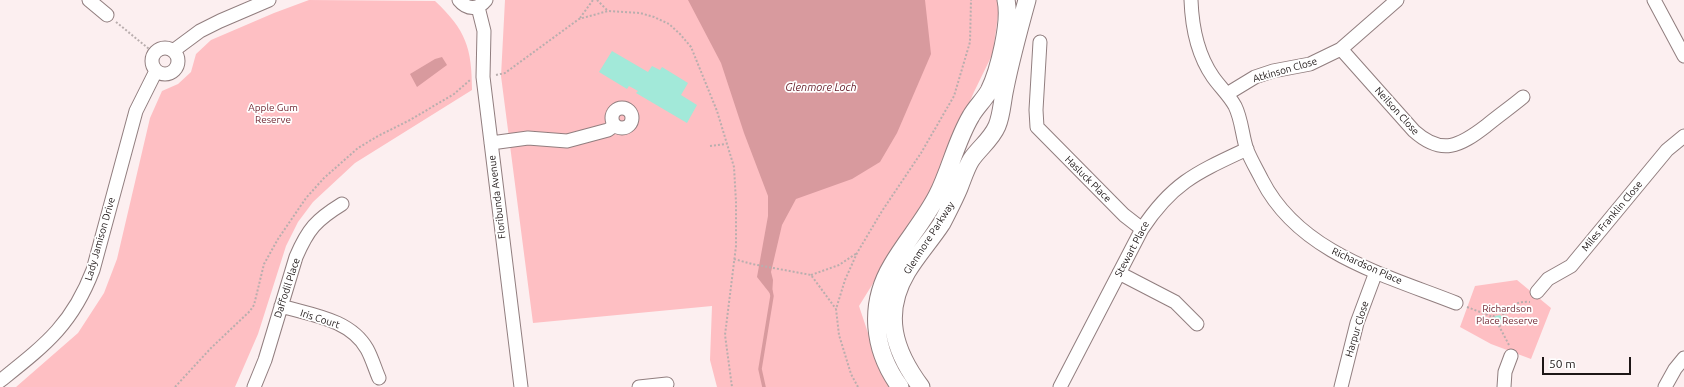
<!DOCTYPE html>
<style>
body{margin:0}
#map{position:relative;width:1684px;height:387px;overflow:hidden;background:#fceff0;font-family:Ubuntu,sans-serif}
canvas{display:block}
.scale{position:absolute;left:1542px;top:357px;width:89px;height:18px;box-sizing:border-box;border:2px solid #1d1616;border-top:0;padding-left:5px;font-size:12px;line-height:14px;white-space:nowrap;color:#1d1616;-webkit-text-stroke:3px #fff;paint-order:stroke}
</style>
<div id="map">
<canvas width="1684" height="387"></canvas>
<div class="scale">50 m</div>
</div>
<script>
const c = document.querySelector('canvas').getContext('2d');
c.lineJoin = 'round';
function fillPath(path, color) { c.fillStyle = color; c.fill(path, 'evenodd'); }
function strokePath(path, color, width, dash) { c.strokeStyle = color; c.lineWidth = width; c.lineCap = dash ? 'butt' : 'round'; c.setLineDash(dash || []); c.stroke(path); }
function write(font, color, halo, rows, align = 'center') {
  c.font = font + ' Ubuntu,sans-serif'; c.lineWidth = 3.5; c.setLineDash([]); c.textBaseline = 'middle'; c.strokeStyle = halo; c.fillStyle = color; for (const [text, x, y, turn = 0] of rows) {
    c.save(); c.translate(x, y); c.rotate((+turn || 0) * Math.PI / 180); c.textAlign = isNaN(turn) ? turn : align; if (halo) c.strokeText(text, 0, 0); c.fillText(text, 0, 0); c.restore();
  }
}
const green = new Path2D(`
 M309 0 435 1C466 30 472 48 472 90L355 163 313 202 298 222 286 246 258 334 235 387H16L78 333 104 293 117 259 150 118 162 91 178 84 191 72 196 54 211 40 274 13Z
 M505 0H1000L993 53 974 92 931 190 859 306 881 372 889 387H717L710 360 712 306 533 323 501 76Z
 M1517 280 1551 308 1531 359 1491 344 1460 327 1475 286Z`);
const water = new Path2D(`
 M688 0H925L931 54 897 133 880 162 852 179 796 199 782 225 771 272 773 280 772 296 757 277 768 216V196L744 133 721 63Z
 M442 57 447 65 417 87 410 74 435 59Z`);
const stream = new Path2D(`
 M764 387 760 369 772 296 771 291`);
const building = new Path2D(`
 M612 51 648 72 652 66 660 70 662 67 688 83 681 95 697 105 687 123 636 93 638 91 629 86 627 89 599 72Z
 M1500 315 1504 318 1502 323 1497 324 1493 320 1495 316Z`);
const path = new Path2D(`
 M597 0 608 11
 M580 18 593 0
 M116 22 154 53
 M496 75 505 73 579 19 608 11 640 13 654 17 669 24 680 34 691 47 717 111 734 167 736 202V246L725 335 732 387
 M710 146 726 144
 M734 259 752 264 811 275 836 309
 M811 275 839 265 857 253
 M1467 307 1493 317 1497 312 1505 315C1510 305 1518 301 1530 302
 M1493 317 1492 320 1494 323 1499 326 1509 345
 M1499 326 1503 324 1506 317 1505 315
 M175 387 211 348 250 311 254 305 264 264 278 239 306 198 324 178 358 148 378 136 410 120 454 94 470 80
 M858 387 851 374 839 335 836 309 845 280 857 253 882 211 921 153 954 96 970 42 971 0`);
const minor = new Path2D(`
 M89 0 107 15
 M459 0C467 10 478 10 486 0
 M1191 0C1192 28 1197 54 1213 77 1220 87 1229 95 1235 106 1242 120 1242 136 1247 150 1251 160 1257 170 1262 180 1299 253 1385 275 1456 303
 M1654 0 1684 56
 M478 7 484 31 483 77 521 387
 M1040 42 1036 110 1037 127 1124 215 1142 229
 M152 61a13 13 0 1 1 26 0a13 13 0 1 1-26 0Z
 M1341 49 1414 131C1442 156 1460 146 1486 126 1498 116 1511 107 1523 97
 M173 51 200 31 220 21 269 0
 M1227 94 1255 77 1273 71 1310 64 1341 49 1397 0
 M612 118a10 10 0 1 1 20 0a10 10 0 1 1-20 0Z
 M491 143 528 138 567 141 608 130 615 125
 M1119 273 1175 302 1197 324
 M1537 292 1548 279 1571 266 1667 150 1684 136
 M281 306C311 315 350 319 367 349 372 358 375 369 379 378
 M0 381C45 345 72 325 93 270L136 111 156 71
 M254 387 265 360 296 257C308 229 316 220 342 204
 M639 387 667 384
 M1060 387 1142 229C1173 182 1198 172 1247 149
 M1341 387 1357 323 1376 272
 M1504 387 1505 372 1511 356
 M1665 387 1675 369 1684 358`);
const major = new Path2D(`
 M900 387C873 350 868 305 892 265 906 241 924 221 937 196 950 171 956 141 971 116 976 107 984 100 989 91 999 71 1011 22 1006 0
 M921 387C894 351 882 314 907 272 917 255 931 240 942 223 948 211 954 200 959 188 963 178 966 168 971 160 979 148 991 140 997 126 1002 114 1002 101 1005 88 1011 58 1019 29 1027 0`);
const streetNames = [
 ["Atkinson Close",1285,70,-16],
 ["Neilson Close",1397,111,48],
 ["Hasluck Place",1088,179,45],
 ["Floribunda Avenue",497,197,-97],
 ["Miles Franklin Close",1612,216,-50],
 ["Glenmore Parkway",929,238,-57],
 ["Lady Jamison Drive",100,239,-74],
 ["Stewart Place",1132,249,-62],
 ["Richardson Place",1367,266,24],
 ["Daffodil Place",287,288,-72],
 ["Iris Court",320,319,18],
 ["Harpur Close",1357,329,-73]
];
const parkNames = [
 ["Apple Gum",273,108],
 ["Reserve",273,120],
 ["Richardson",1507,309],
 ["Place Reserve",1507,321]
];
const waterNames = [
 ["Glenmore Loch",821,87]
];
fillPath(green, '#febfc3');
fillPath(water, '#d89a9e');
strokePath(stream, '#d89a9e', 3.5);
fillPath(building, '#a2e9d9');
strokePath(minor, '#917e7f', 15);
strokePath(major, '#917e7f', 19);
strokePath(path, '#b9aeae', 2, [2, 2]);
strokePath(minor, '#fff', 13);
strokePath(major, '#fff', 17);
write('10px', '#1d1616', '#fff', streetNames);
write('10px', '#732934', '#fff', parkNames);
write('italic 11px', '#671e2a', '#fff', waterNames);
</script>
